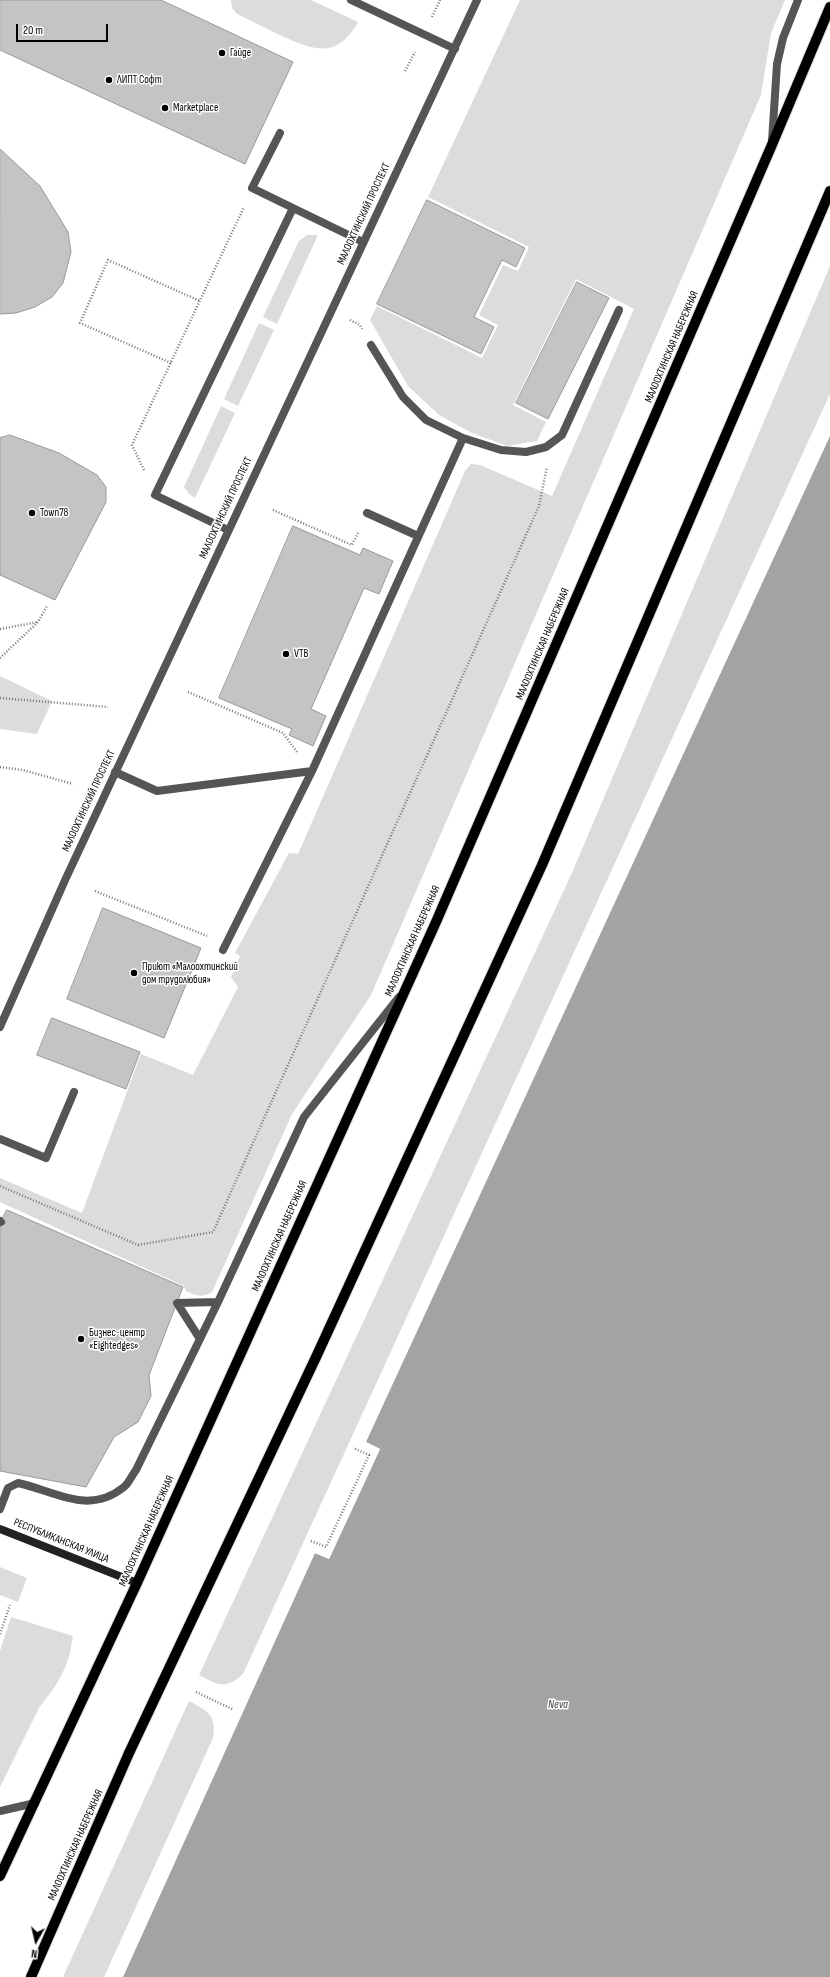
<!DOCTYPE html>
<meta charset="utf-8">
<style>
body{margin:0}
#map{position:relative;width:830px;height:1977px;overflow:hidden;background:#fff;font-family:"Sofia Sans Condensed",sans-serif}
canvas{display:block}
.north{position:absolute;left:16px;top:1921px;width:40px;height:40px;-webkit-text-stroke:3px #fff;paint-order:stroke;rotate:188deg;font-size:11px;font-weight:700;line-height:16px;text-align:center;color:#000}
.north::after{content:'';display:block;margin:auto;width:14px;height:18px;background:#000;clip-path:polygon(50% 0,100% 100%,50% 72%,0 100%)}
.scale{position:absolute;left:16px;top:24px;width:92px;height:18px;box-sizing:border-box;border:2px solid #000;border-top:0;padding-left:5px;font-size:12px;line-height:14px;white-space:nowrap;color:#000;-webkit-text-stroke:3px #fff;paint-order:stroke}
</style>
<div id="map">
<canvas width="830" height="1977"></canvas>
<div class="north">N</div>
<div class="scale">20 m</div>
</div>
<script>
const c = document.querySelector('canvas').getContext('2d');
c.lineJoin = 'round';
function fillPath(path, color) { c.fillStyle = color; c.fill(path, 'evenodd'); }
function strokePath(path, color, width, dash) { c.strokeStyle = color; c.lineWidth = width; c.lineCap = dash ? 'butt' : 'round'; c.setLineDash(dash || []); c.stroke(path); }
function write(font, color, halo, rows, align = 'center') {
  c.font = font + ' "Sofia Sans Condensed",sans-serif'; c.lineWidth = 3; c.setLineDash([]); c.textBaseline = 'middle'; c.strokeStyle = halo; c.fillStyle = color; for (const [text, x, y, turn = 0] of rows) {
    c.save(); c.translate(x, y); c.rotate((+turn || 0) * Math.PI / 180); c.textAlign = isNaN(turn) ? turn : align; if (halo) c.strokeText(text, 0, 0); c.fillText(text, 0, 0); c.restore();
  }
}
const green = new Path2D(`
 M231 0H311L358 22C337 59 315 51 282 36 267 29 252 21 237 14L232 8Z
 M520 0H785L771 33 761 95 371 995 292 1114 212 1292C202 1298 196 1296 186 1291L184 1286 0 1202V1178L82 1213 141 1054 193 1075 238 987 231 977 240 956 235 953 289 853 298 854 465 471 471 464 480 465 552 496 634 309 576 279 513 405 546 422 537 441 507 446 472 433 439 415 408 386 370 320 377 306 482 358 498 325 479 315 503 265 518 271 529 247 428 197Z
 M307 235H318L277 324 263 317 299 241Z
 M830 266V394L243 1674C226 1690 217 1685 199 1675L571 875Z
 M259 323 274 330 238 406 224 399Z
 M221 406 235 413 195 498 189 494 184 487Z
 M0 676 52 701 37 734 0 729Z
 M0 1567 27 1578 18 1602 0 1595Z
 M11 1617 73 1636 70 1653 65 1668 56 1685 39 1708 0 1787V1651Z
 M189 1701C207 1711 217 1714 213 1738L104 1977H63Z`);
const water = new Path2D(`
 M830 436V1977H123L315 1553 329 1559 380 1449 366 1442Z`);
const pier = new Path2D(`
 M366 1442 380 1449 329 1559 315 1553 316 1551 328 1556 377 1450 365 1444Z`);
const building = new Path2D(`
 M0 0H161L293 62 245 164 0 50Z
 M0 149 40 186 68 232 71 252 63 283 52 297 35 307 16 313 0 314Z
 M427 200 525 248 516 267 502 260 474 317 494 327 481 354 377 304Z
 M577 282 609 298 548 419 516 403Z
 M10 435 59 453 97 475 106 487V502L55 600 0 575V438Z
 M293 526 360 555 363 548 393 561 379 594 364 588 311 709 326 716 313 746 289 735 292 729 219 698Z
 M103 908 201 948 164 1038 67 999Z
 M52 1018 140 1052 126 1089 37 1055Z
 M7 1210 183 1287 149 1375 151 1396 138 1422 114 1437 86 1487 0 1471V1223Z`);
const path = new Path2D(`
 M432 17 440 0
 M405 71 415 52
 M350 320 360 325 362 329
 M171 363 80 323 108 260 200 301
 M144 470 132 445 244 207
 M273 510 352 545 359 531
 M0 629 38 622
 M0 658 38 622 47 606
 M188 692 283 733 297 752
 M0 698 108 707
 M0 767 23 770 73 784
 M95 891 207 936
 M0 1186 138 1245 213 1232 539 506 547 467
 M311 1541 326 1547 369 1455 353 1448
 M0 1634 10 1605
 M196 1692 234 1710`);
const lane = new Path2D(`
 M280 133 252 188 293 208
 M772 141 777 64 783 38 798 0
 M371 345 403 397 426 420 463 438 501 450 526 452 546 447 562 435 619 310
 M367 513 418 536
 M228 530 155 495 293 208 363 242
 M115 772 157 791 312 771
 M223 950 312 771 463 438
 M0 1139 46 1158 74 1092
 M0 1221 1 1222
 M200 1339 177 1303 218 1302
 M0 1509 8 1488 18 1483C55 1491 88 1516 124 1487 129 1483 132 1475 136 1470L218 1302 304 1117 399 997
 M0 1811 35 1803`);
const street = new Path2D(`
 M351 0 455 49
 M0 1027 66 878 477 0`);
const secondary = new Path2D(`
 M0 1529 137 1583`);
const primary = new Path2D(`
 M0 1876 137 1583 436 922 771 147 830 7
 M31 1977 129 1753 317 1355 542 865 830 191`);
const markers = [
 [222,53,4,"#000"],
 [109,80,4,"#000"],
 [165,108,4,"#000"],
 [32,513,4,"#000"],
 [286,654,4,"#000"],
 [134,973,4,"#000"],
 [81,1339,4,"#000"]
];
const poiNames = [
 ["Гайде",230,53],
 ["ЛИПТ Софт",117,80],
 ["Marketplace",173,108],
 ["Town78",40,513],
 ["VTB",294,654],
 ["Приют «Малоохтинский",142,967],
 ["дом трудолюбия»",142,980],
 ["Бизнес-центр",89,1333],
 ["«Eightedges»",89,1346]
];
const streetNames = [
 ["МАЛООХТИНСКИЙ ПРОСПЕКТ",364,214,-65],
 ["МАЛООХТИНСКАЯ НАБЕРЕЖНАЯ",672,347,-67],
 ["МАЛООХТИНСКИЙ ПРОСПЕКТ",226,508,-65],
 ["МАЛООХТИНСКАЯ НАБЕРЕЖНАЯ",543,644,-67],
 ["МАЛООХТИНСКИЙ ПРОСПЕКТ",89,801,-65],
 ["МАЛООХТИНСКАЯ НАБЕРЕЖНАЯ",413,941,-66],
 ["МАЛООХТИНСКАЯ НАБЕРЕЖНАЯ",280,1236,-66],
 ["МАЛООХТИНСКАЯ НАБЕРЕЖНАЯ",147,1531,-66],
 ["РЕСПУБЛИКАНСКАЯ УЛИЦА",61,1541,22],
 ["МАЛООХТИНСКАЯ НАБЕРЕЖНАЯ",76,1845,-66]
];
const waterNames = [
 ["Neva",558,1705]
];
fillPath(green, '#dcdcdc');
fillPath(water, '#a3a3a3');
fillPath(pier, '#fff');
fillPath(building, '#c4c4c4');
strokePath(building, '#999', 1);
strokePath(primary, '#dbdbdb', 12);
strokePath(path, '#777', 2.5, [1, 2]);
strokePath(lane, '#555', 8);
strokePath(street, '#555', 8);
strokePath(secondary, '#222', 8);
strokePath(primary, '#000', 10);
for (const [x, y, r, color] of markers) { const dot = new Path2D(); dot.arc(x, y, r, 0, 2 * Math.PI); c.fillStyle = color; c.fill(dot); strokePath(dot, '#fff', 1.5); }
write('11px', '#000', '#fff', poiNames, 'left');
write('11px', '#000', '#fff', streetNames);
write('italic 12px', '#444', '#fff', waterNames);
</script>
